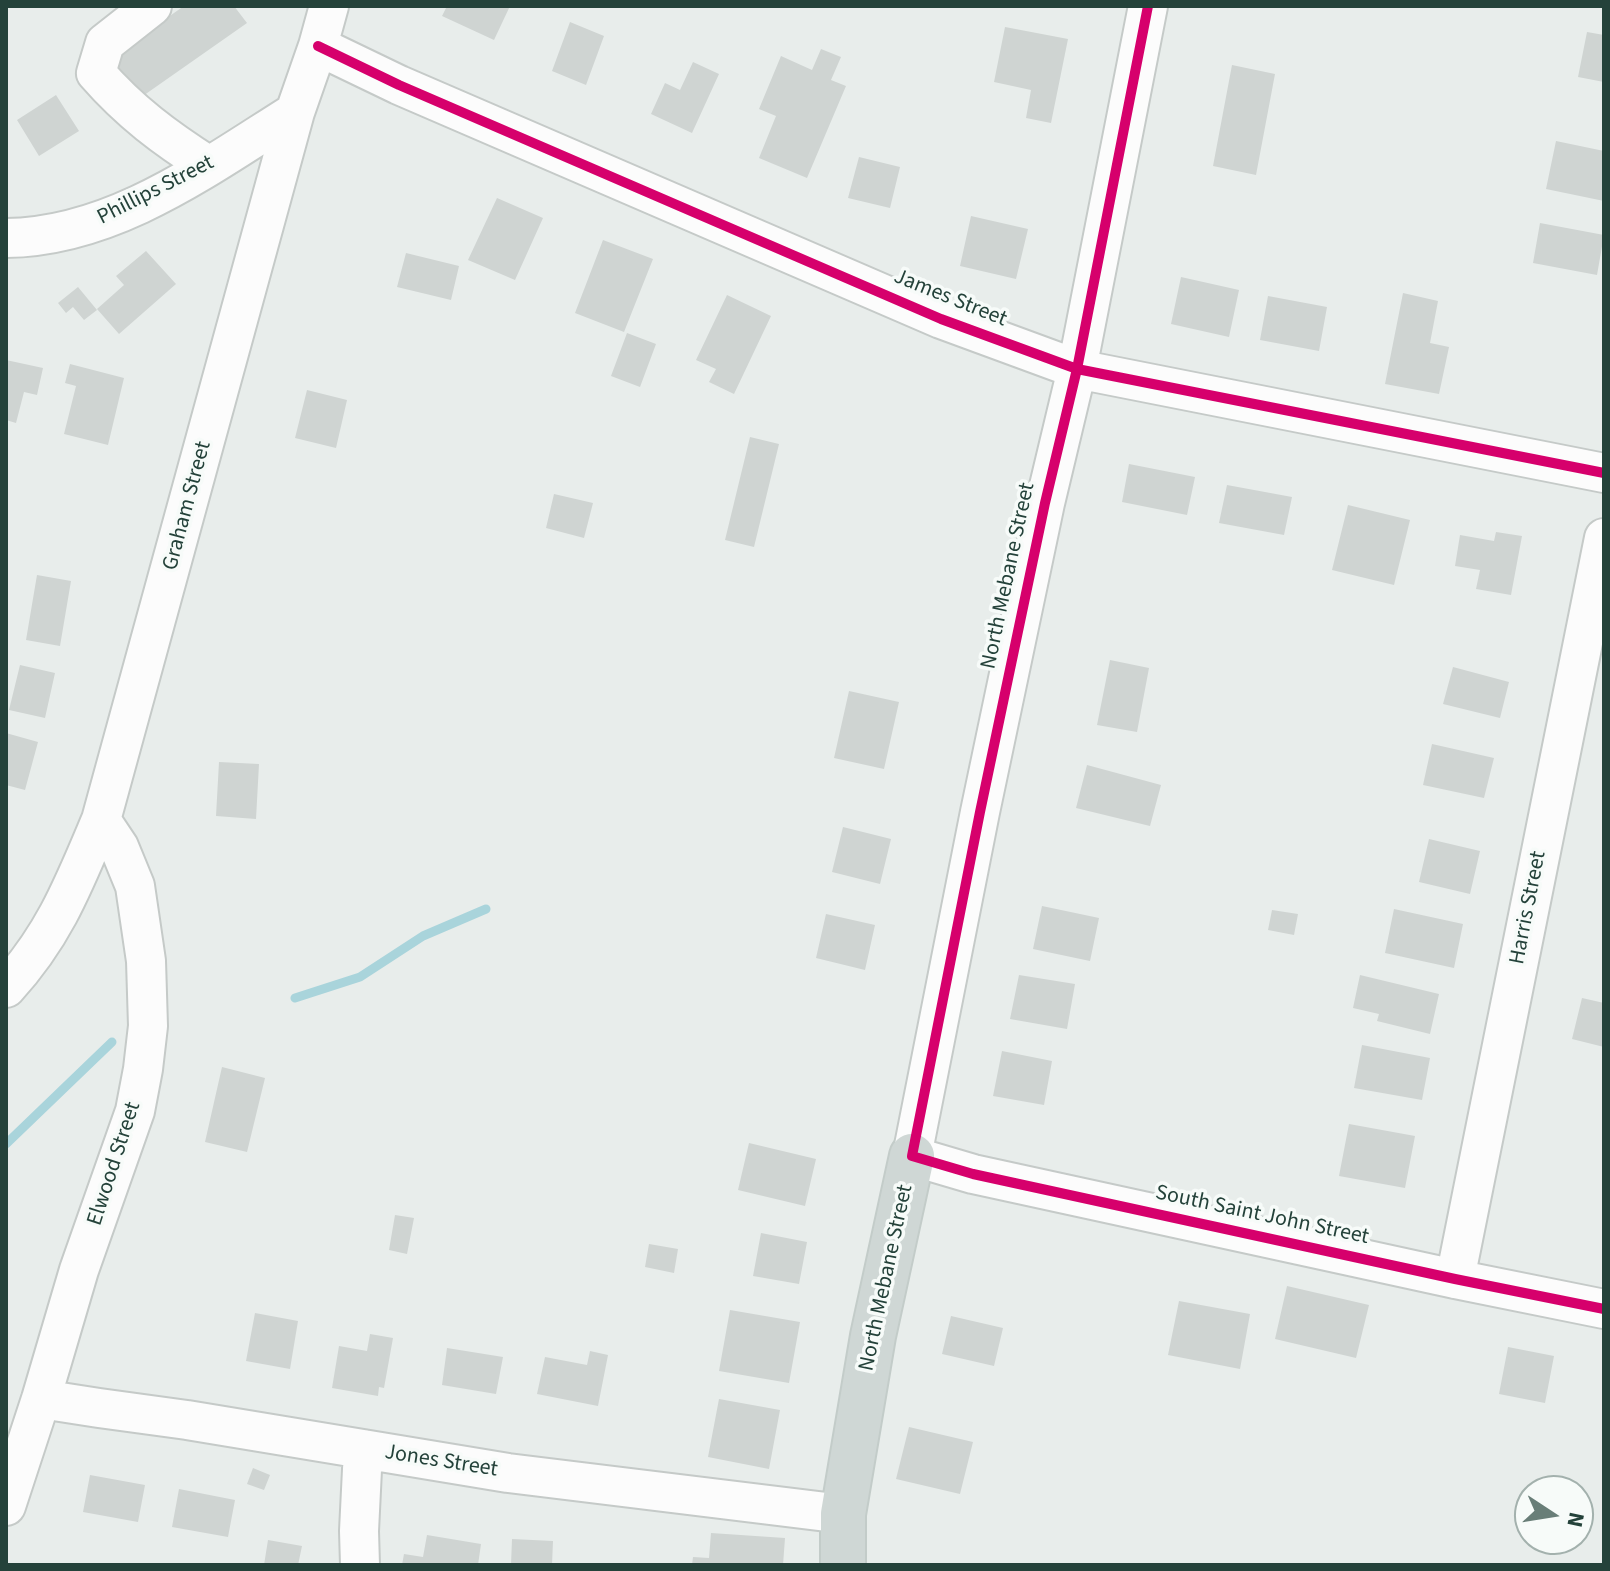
<!DOCTYPE html>
<style>
body{margin:0}
#map{position:relative;width:1610px;height:1571px;overflow:hidden;background:#e8edeb;font-family:"Source Sans 3",sans-serif}
canvas{display:block}
.frame{position:absolute;inset:0;border:8px solid #24423a;pointer-events:none}
.north{position:absolute;left:1514px;top:1475px;width:80px;height:80px;box-sizing:border-box;background:#f7fbf9;border:2px solid #a3b1ad;border-radius:50%;rotate:102deg;font-size:22px;font-weight:700;line-height:32px;text-align:center;color:#24423a}
.north::after{content:'';display:block;margin:auto;width:28px;height:36px;background:#697e78;clip-path:polygon(50% 0,100% 100%,50% 72%,0 100%)}
</style>
<div id="map">
<canvas width="1610" height="1571"></canvas>
<div class="frame"></div>
<div class="north">N</div>
</div>
<script>
const c = document.querySelector('canvas').getContext('2d');
c.lineJoin = 'round';
function strokePath(path, color, width, dash) { c.strokeStyle = color; c.lineWidth = width; c.lineCap = dash ? 'butt' : 'round'; c.setLineDash(dash || []); c.stroke(path); }
function fillPath(path, color) { c.fillStyle = color; c.fill(path, 'evenodd'); }
function write(font, color, halo, rows, align = 'center') {
  c.font = font + ' "Source Sans 3",sans-serif'; c.lineWidth = 7; c.setLineDash([]); c.textBaseline = 'middle'; c.strokeStyle = halo; c.fillStyle = color; for (const [text, x, y, turn = 0] of rows) {
    c.save(); c.translate(x, y); c.rotate((+turn || 0) * Math.PI / 180); c.textAlign = isNaN(turn) ? turn : align; if (halo) c.strokeText(text, 0, 0); c.fillText(text, 0, 0); c.restore();
  }
}
const stream = new Path2D(`
 M295 998 360 977 423 936 486 909
 M6 1144 112 1042`);
const building = new Path2D(`
 M184 6H234L247 23 140 98 111 57Z
 M447 6H510L494 40 442 16Z
 M570 22 604 36 586 85 552 71Z
 M1005 27 1068 39 1051 123 1026 118 1031 90 994 82Z
 M1587 32 1604 35V82L1578 77Z
 M821 49 841 57 831 80 846 86 807 178 759 158 776 116 759 109 781 56 812 70Z
 M693 62 719 74 692 133 651 114 665 83 680 90Z
 M1232 65 1275 74 1256 175 1213 166Z
 M56 95 79 131 39 156 17 120Z
 M1556 141 1604 151V201L1546 189Z
 M859 157 900 167 890 208 848 198Z
 M497 198 543 218 515 280 468 260Z
 M971 216 1028 229 1016 279 960 266Z
 M1540 223 1604 235 1597 275 1533 263Z
 M603 240 653 259 624 332 575 313Z
 M146 251 176 284 119 334 97 309 124 285 116 276Z
 M406 253 459 266 451 300 397 287Z
 M1181 277 1239 290 1229 337 1171 324Z
 M78 287 97 310 84 320 73 307 66 313 58 303Z
 M1403 293 1438 301 1430 343 1449 347 1439 394 1385 384Z
 M727 295 771 316 734 394 709 382 716 369 696 360Z
 M1268 296 1327 307 1319 351 1260 340Z
 M627 333 656 344 640 387 611 376Z
 M6 360 43 368 37 395 24 392 16 423 6 420Z
 M70 364 124 378 108 445 64 434 76 386 65 383Z
 M307 390 347 400 336 448 295 438Z
 M750 437 779 444 754 547 725 540Z
 M1129 464 1195 477 1187 515 1122 502Z
 M1227 485 1292 497 1284 535 1219 523Z
 M554 494 593 503 584 538 546 528Z
 M1348 505 1410 520 1394 585 1332 570Z
 M1496 532 1522 536 1511 595 1476 589 1480 570 1455 566 1460 535 1494 541Z
 M37 575 71 581 60 646 26 640Z
 M1110 660 1149 668 1137 732 1097 725Z
 M20 665 55 673 45 718 9 710Z
 M1453 667 1509 682 1500 718 1443 704Z
 M849 691 899 702 884 769 834 758Z
 M6 733 38 742 25 790 6 785Z
 M1432 744 1494 758 1484 798 1423 785Z
 M219 762 259 764 256 819 216 816Z
 M1087 765 1161 785 1150 826 1076 808Z
 M843 827 891 839 880 884 832 872Z
 M1429 839 1480 851 1470 894 1419 882Z
 M1042 906 1099 918 1090 961 1033 949Z
 M1394 909 1463 924 1454 968 1385 953Z
 M1272 910 1298 914 1294 935 1268 930Z
 M826 914 875 925 865 970 816 958Z
 M1019 975 1075 984 1067 1029 1010 1019Z
 M1360 975 1439 994 1430 1034 1377 1021 1379 1014 1353 1008Z
 M1582 998 1604 1003V1047L1572 1039Z
 M1362 1045 1430 1058 1422 1100 1354 1088Z
 M1002 1051 1052 1061 1044 1105 993 1096Z
 M222 1067 265 1078 247 1152 205 1142Z
 M1349 1124 1415 1136 1405 1188 1339 1176Z
 M749 1143 816 1159 805 1206 738 1190Z
 M395 1215 414 1218 407 1254 389 1250Z
 M761 1233 807 1242 799 1284 753 1276Z
 M649 1244 678 1249 674 1273 645 1267Z
 M1287 1286 1369 1305 1356 1358 1275 1339Z
 M1179 1301 1250 1314 1240 1369 1168 1355Z
 M730 1310 800 1322 789 1383 719 1371Z
 M255 1313 298 1321 290 1369 246 1361Z
 M951 1316 1003 1328 994 1366 942 1354Z
 M370 1334 393 1338 384 1388 379 1387 378 1396 332 1388 339 1346 367 1351Z
 M1508 1347 1554 1356 1545 1403 1499 1394Z
 M447 1348 503 1357 496 1394 442 1385Z
 M590 1351 608 1355 598 1406 537 1394 545 1357 587 1365Z
 M719 1399 780 1410 769 1469 708 1457Z
 M909 1427 973 1442 960 1494 896 1479Z
 M253 1468 270 1475 264 1490 247 1484Z
 M90 1475 145 1485 138 1522 83 1512Z
 M179 1489 235 1500 228 1537 172 1527Z
 M711 1533 785 1538 783 1565H692L693 1557 709 1558Z
 M427 1535 481 1544 478 1565H402L404 1554 423 1557Z
 M512 1539 553 1541 552 1565H511Z
 M268 1540 302 1546 298 1565H264Z`);
const minor = new Path2D(`
 M152 6 105 43 96 73C130 112 165 138 209 166
 M1148 6 1077 369 1045 503 980 812 912 1156 973 1174 1455 1279 1604 1309
 M318 46 399 85 941 319 1077 369 1604 473
 M6 238C114 237 207 167 295 112
 M6 988C54 936 74 884 101 820L295 112 318 46 329 6
 M1455 1279 1604 538
 M41 1399 99 1408 187 1420 508 1473 843 1514
 M6 1506 41 1399 79 1270 135 1111 143 1069 148 1026 146 961 135 886 119 847 101 820
 M360 1565 359 1531 363 1449`);
const major = new Path2D(`
 M843 1565V1514L873 1336 912 1156`);
const cycleway = new Path2D(`
 M1148 6 1077 369 1045 503 980 812 912 1156 973 1174 1455 1279 1604 1309
 M318 46 399 85 941 319 1077 369 1604 473`);
const streetNames = [
 ["Phillips Street",156,191,-27],
 ["James Street",950,299,22],
 ["Graham Street",188,506,-75],
 ["North Mebane Street",1009,576,-78],
 ["Harris Street",1529,908,-79],
 ["Elwood Street",115,1164,-72],
 ["South Saint John Street",1262,1216,12],
 ["North Mebane Street",887,1278,-78],
 ["Jones Street",441,1462,9]
];
strokePath(stream, '#a9d4db', 9);
fillPath(building, '#cfd4d2');
strokePath(minor, '#c5cac8', 42);
strokePath(major, '#c3ccc9', 48);
strokePath(minor, '#fcfcfc', 38);
strokePath(major, '#cfd7d5', 44);
strokePath(cycleway, '#d6006c', 10);
write('22px', '#24423a', '#f7fbf9', streetNames);
</script>
